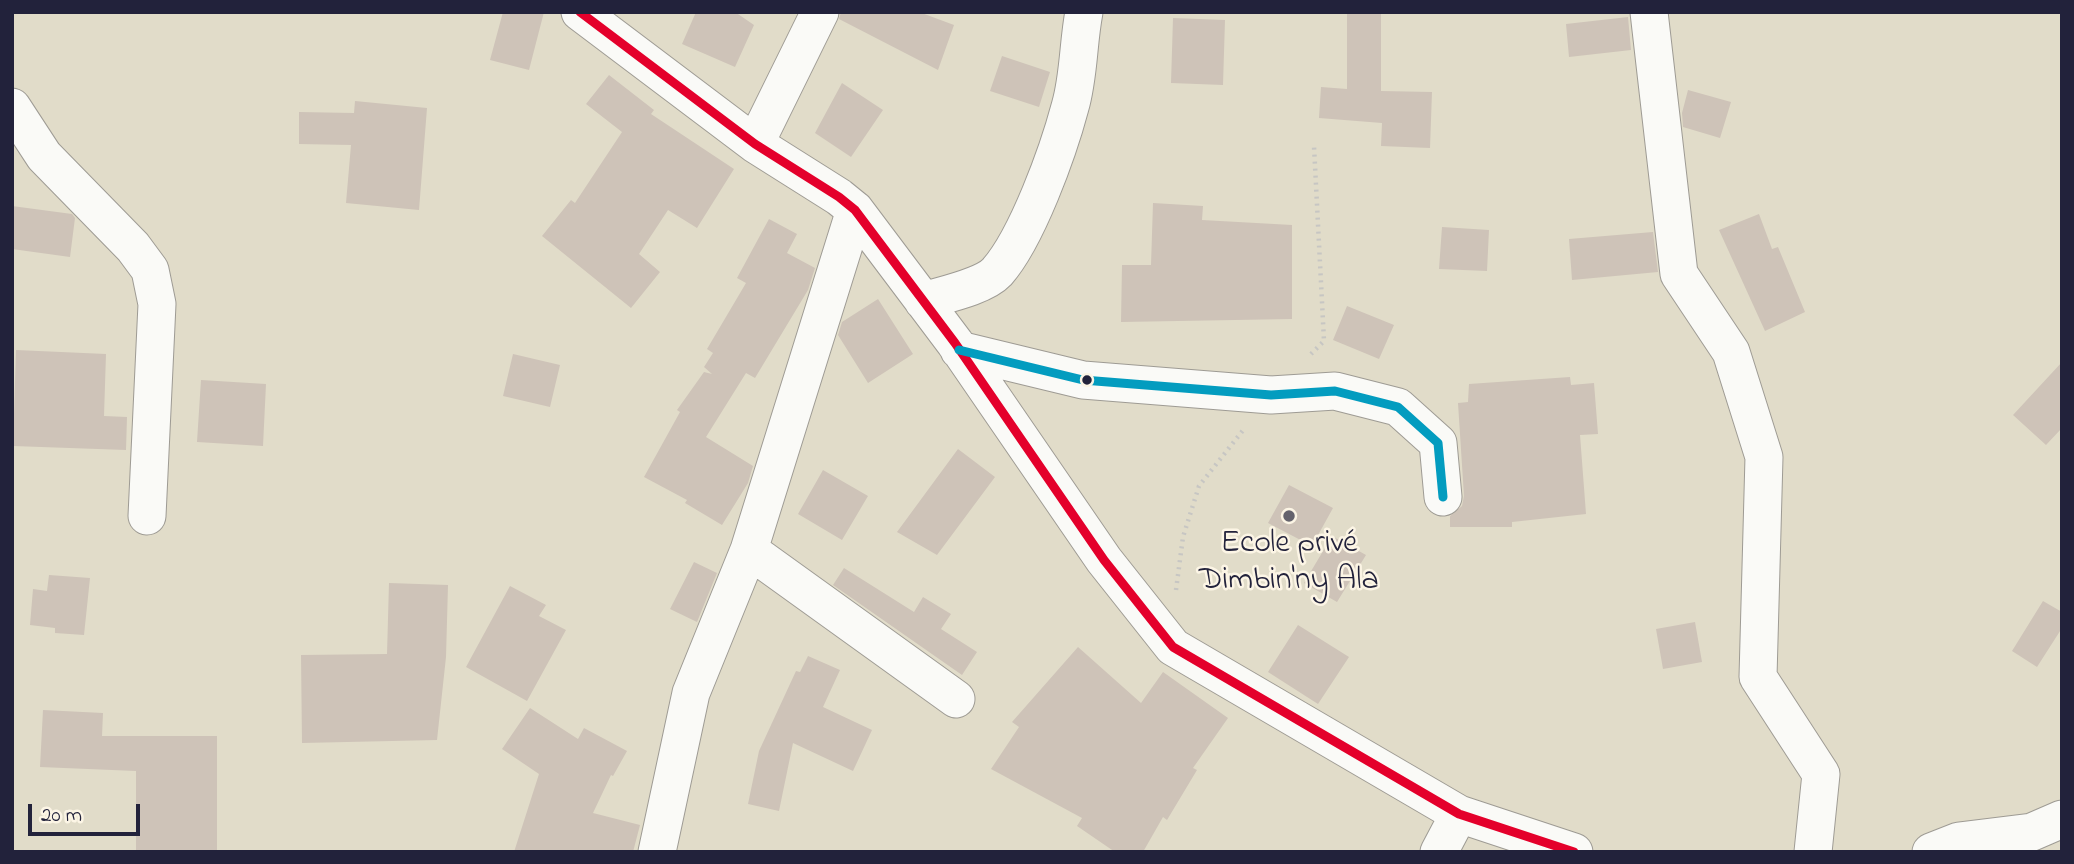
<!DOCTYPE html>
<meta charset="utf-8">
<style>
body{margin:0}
#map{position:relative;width:2074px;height:864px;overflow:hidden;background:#e1dcc9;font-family:"Indie Flower",sans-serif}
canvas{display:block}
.frame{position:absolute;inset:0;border:14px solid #22223b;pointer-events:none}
.scale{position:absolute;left:28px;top:804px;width:112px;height:32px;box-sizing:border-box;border:4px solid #22223b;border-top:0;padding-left:9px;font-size:21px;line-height:24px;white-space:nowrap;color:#22223b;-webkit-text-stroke:5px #fcf5e5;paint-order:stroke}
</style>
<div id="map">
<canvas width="2074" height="864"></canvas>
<div class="frame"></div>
<div class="scale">20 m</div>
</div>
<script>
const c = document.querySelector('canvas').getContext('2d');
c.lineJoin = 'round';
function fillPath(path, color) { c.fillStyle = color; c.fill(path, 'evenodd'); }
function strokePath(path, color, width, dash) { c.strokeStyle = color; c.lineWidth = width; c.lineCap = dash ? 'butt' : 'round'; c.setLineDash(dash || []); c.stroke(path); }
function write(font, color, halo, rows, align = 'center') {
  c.font = font + ' "Indie Flower",sans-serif'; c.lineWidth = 5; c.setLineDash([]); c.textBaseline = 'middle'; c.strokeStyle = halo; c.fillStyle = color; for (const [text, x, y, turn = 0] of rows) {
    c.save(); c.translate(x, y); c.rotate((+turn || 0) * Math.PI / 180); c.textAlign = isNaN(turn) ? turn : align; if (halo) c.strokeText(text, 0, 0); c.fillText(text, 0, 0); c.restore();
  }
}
const building = new Path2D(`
 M503 12H544L529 70 490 60Z
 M696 12H735L754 25 735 67 682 44Z
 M841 12H919L954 25 938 70 839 19Z
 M1347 13H1381V91L1432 92 1430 148 1381 146 1382 123 1319 118 1321 87 1347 89Z
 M1628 17 1631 50 1569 57 1566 24Z
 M1173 18 1225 20 1223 85 1171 83Z
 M1002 56 1050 72 1039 107 990 91Z
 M609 75 654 110 651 114 734 169 697 228 668 210 639 254 660 272 631 308 542 236 571 200 575 203 622 132 586 104Z
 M842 83 883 110 851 157 815 133Z
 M1688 90 1731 102 1720 138 1683 127 1682 113Z
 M355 101 427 108 419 210 346 203 351 145 299 144V112L354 113Z
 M1153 203 1203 206 1202 220 1292 225V319L1121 322 1122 265H1151Z
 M12 206 72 214 75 218 70 257 12 249Z
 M1759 214 1772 249 1778 247 1805 312 1765 331 1719 230Z
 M769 219 797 234 787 253 815 268 808 290 755 378 746 373 706 437 753 466 748 483 722 525 685 503 687 500 644 477 680 412 677 410 704 372 712 374 704 367 713 353 707 349 746 283 737 278Z
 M1442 227 1489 230 1487 271 1439 269Z
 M1653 232 1658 272 1572 280 1569 239Z
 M878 299 913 354 868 383 838 335 842 322Z
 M1347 306 1394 325 1379 359 1333 340Z
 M16 350 106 354 104 416 127 417 126 450 13 446Z
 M513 354 560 365 550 407 503 396Z
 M2062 362V428L2046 445 2013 415Z
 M1570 377 1571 385 1594 383 1598 434 1580 435 1586 514 1512 522V527H1450V516L1462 506 1464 496 1458 403 1468 402 1469 384Z
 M201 380 266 384 263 446 197 442Z
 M958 449 995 477 937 555 897 532Z
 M823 470 868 496 842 540 798 514Z
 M1289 485 1333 508 1312 546 1268 523Z
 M1332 536 1366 555 1337 602 1304 583Z
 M694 562 717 573 697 622 670 609Z
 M844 568 914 612 923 597 951 614 941 629 977 652 962 675 833 585Z
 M49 575 90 578 84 635 55 633V628L30 625 33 589 47 591Z
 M389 583 448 585 446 657 437 740 302 743 301 655 387 654Z
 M510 586 546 605 539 616 566 630 527 701 466 667Z
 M2043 601 2062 612V628L2037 667 2012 651Z
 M1695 622 1702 662 1663 669 1656 629Z
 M1298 625 1349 657 1318 704 1268 672Z
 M1078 647 1141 703 1163 672 1228 718 1193 768 1197 770 1167 820 1163 817 1143 852H1115L1077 826 1082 818 991 769 1019 727 1012 722Z
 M808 656 840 670 823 707 872 730 853 771 793 743 779 811 748 804 759 751 796 671 800 672Z
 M530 708 578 739 584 728 627 751 613 776 611 775 593 813 640 825 633 852H514L539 774 502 749Z
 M43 710 103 713 102 736H217V852H136V771L40 767Z`);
const path = new Path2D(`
 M1311 354 1324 341 1314 146
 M1176 590 1183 537 1199 486 1244 429`);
const street = new Path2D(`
 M580 12 755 144 839 197 855 210 955 343 1104 560 1173 647 1459 814 1574 852
 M1649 12 1679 274 1731 352 1764 457 1758 677 1821 774 1813 852
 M12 107 44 156 133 247 150 270 157 304 147 516
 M755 144 820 12
 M923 301C942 295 983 287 997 272 1027 238 1058 152 1070 107 1079 77 1078 43 1084 12
 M959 350 1083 380 1271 395 1335 391 1398 407 1438 443 1443 497
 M749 550 956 699
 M657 852 691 693 749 550 855 210
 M1439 852 1459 814
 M1931 852 1959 841 2032 832 2062 819`);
const bus1 = new Path2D(`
 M580 12 755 144 839 197 855 210 955 343 1104 560 1173 647 1459 814 1574 852`);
const bus2 = new Path2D(`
 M959 350 1083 380 1271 395 1335 391 1398 407 1438 443 1443 497`);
const markers = [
 [1087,380,6,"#22223b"],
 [1289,516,7,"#65636d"]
];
const poiNames = [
 ["Ecole privé",1289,546],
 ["Dimbin'ny Ala",1289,583]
];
fillPath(building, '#cec3b8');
strokePath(street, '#9e9b94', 39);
strokePath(path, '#c7c6c3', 4.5, [2, 5]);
strokePath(street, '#fafaf7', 37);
strokePath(bus1, '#e4002b', 9);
strokePath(bus2, '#039cbf', 9);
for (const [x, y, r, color] of markers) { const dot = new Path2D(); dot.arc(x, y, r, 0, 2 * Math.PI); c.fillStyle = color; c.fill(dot); strokePath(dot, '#fcf5e5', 2.5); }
write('32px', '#22223b', '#fcf5e5', poiNames);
</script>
